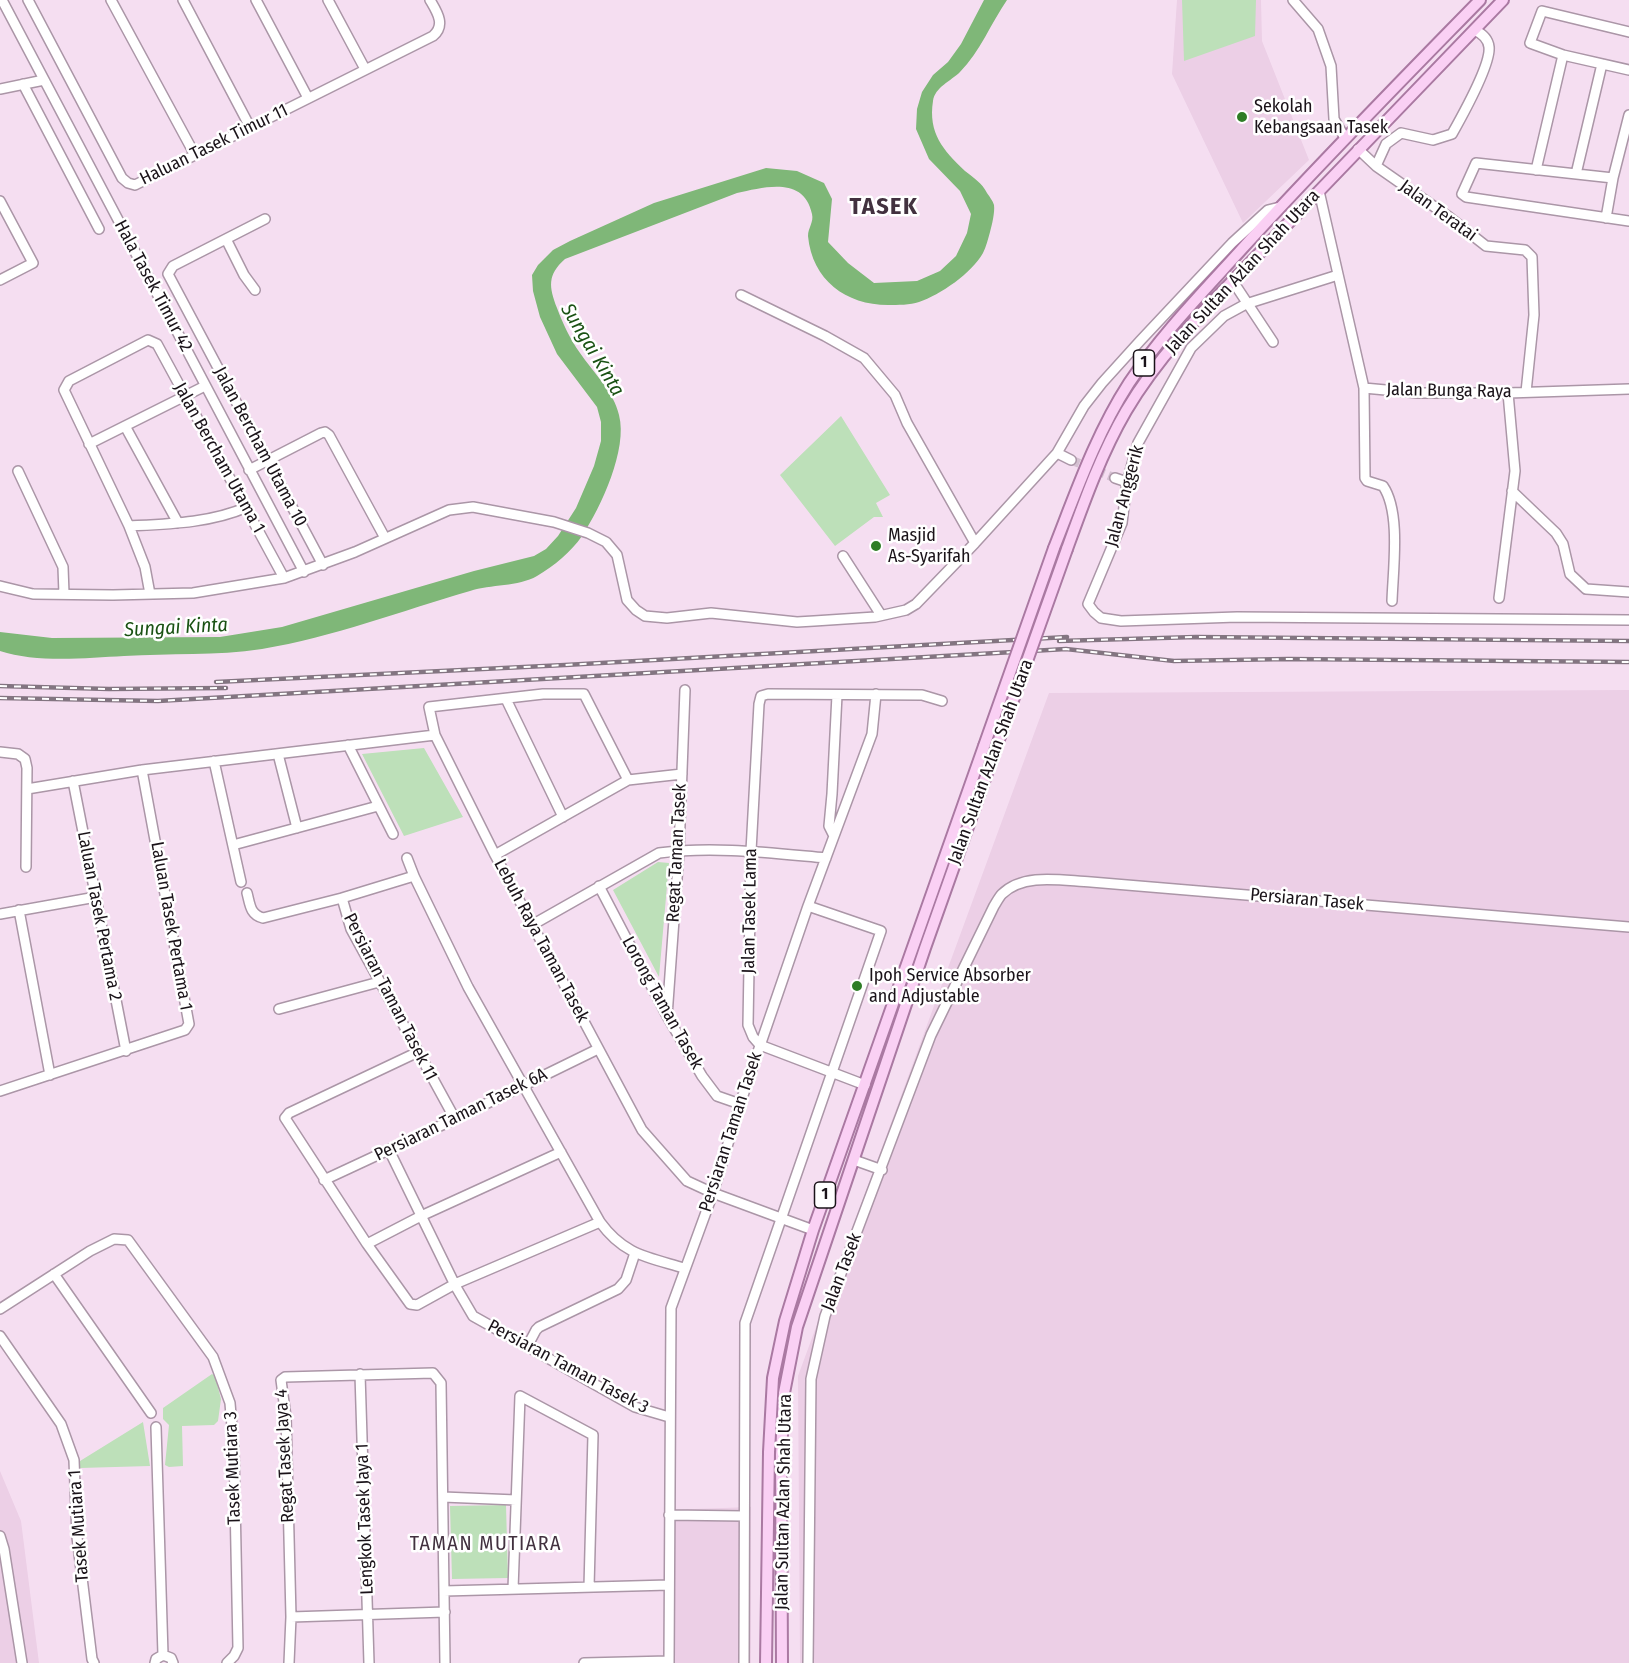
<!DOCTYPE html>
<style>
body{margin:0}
canvas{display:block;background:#f5def1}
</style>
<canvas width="1629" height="1663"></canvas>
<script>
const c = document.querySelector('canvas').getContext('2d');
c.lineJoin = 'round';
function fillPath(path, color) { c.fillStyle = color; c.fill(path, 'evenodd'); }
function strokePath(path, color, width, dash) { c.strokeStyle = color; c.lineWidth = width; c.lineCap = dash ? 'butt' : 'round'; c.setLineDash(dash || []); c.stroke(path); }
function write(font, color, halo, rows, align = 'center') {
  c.font = font + ' "Fira Sans Condensed",sans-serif'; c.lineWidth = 5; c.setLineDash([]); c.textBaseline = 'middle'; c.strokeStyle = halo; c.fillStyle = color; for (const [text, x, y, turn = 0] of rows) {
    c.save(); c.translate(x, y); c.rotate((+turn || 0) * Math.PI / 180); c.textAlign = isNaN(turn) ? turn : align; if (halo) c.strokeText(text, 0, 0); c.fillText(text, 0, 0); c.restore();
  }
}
const built = new Path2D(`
 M1177 0H1261L1262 41 1309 160 1243 223 1172 74Z
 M1629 690V1663H800L798 1376 1049 693Z
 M0 1471 21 1521 39 1663H0Z
 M751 1507V1663H665V1510Z`);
const green = new Path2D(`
 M1182 0H1256L1255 36 1184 61Z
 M841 416 890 495 876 503 883 517H874L835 546 780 475Z
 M424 748 463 817 404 836 362 754Z
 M658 862 669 863 659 977 613 890Z
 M212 1374 215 1376 221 1399 218 1421 214 1425 182 1426 183 1466 169 1467 165 1465 169 1425 163 1419V1408Z
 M143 1422 150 1466 80 1468V1461Z
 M506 1505 508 1578 452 1579 450 1506Z`);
const water = new Path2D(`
 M984 0H1007C991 23 980 52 960 72 951 81 935 87 933 101 928 133 943 150 965 171 974 178 982 183 987 193 989 196 993 201 994 205 995 212 992 225 990 232 988 239 986 247 983 253 972 273 940 295 919 302 910 305 898 305 888 305 846 305 812 280 808 236 808 228 814 222 812 214 804 176 765 187 737 193L565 259C547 275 549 287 557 308 563 324 570 339 580 353 593 372 614 392 619 415 628 449 601 507 582 536 571 552 554 566 537 576 518 587 491 584 470 591 401 611 333 637 262 649 216 656 170 653 124 656 86 658 36 663 0 651V632L52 638 220 637 282 627 474 571 534 556 546 549 558 536 576 508 594 466 601 441V422L597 407 557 354 540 317 533 291 532 275 538 265 553 250 570 241 654 203 766 168 797 171 824 183 832 199 828 242 848 263 874 283 917 281 940 271 956 256 967 233 971 214 960 191 929 159 916 129 917 109 922 92 933 75 948 62 961 44Z`);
const minorTunnel = new Path2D(`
 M1071 460 1115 478`);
const minor = new Path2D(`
 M2 0 304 572
 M28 0 122 178 128 183 135 185 433 36C446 25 437 12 430 0
 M111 0 195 155
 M183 0 250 127
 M256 0 308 98
 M328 0 365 69
 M1293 0 1318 29 1331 66 1334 119 1345 138
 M1629 32 1542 11 1530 43 1563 55 1629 70
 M23 84 99 229
 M0 89 44 80
 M1358 149 1376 166 1449 217 1486 246 1525 250 1532 257 1534 315 1526 392
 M1376 166 1386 144 1401 133 1433 140 1452 134C1461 118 1491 64 1489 47 1488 38 1481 33 1474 30
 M1536 170 1563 55
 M1576 174 1602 64
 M1613 178 1476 163 1462 194 1466 197 1629 221
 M1319 191 1364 388 1365 478 1367 481 1383 486C1401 512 1393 569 1392 601
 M0 201 33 263 0 280
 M1606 218 1613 178 1629 115
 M265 219 173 266 168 274 323 565
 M226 239 244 275 255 290
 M1338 275 1246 304 1224 316 1191 348 1138 443 1127 482 1122 523 1088 604 1094 612 1101 618 1121 621 1237 617 1629 620
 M1232 280 1273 342
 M741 295 825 336 864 358 895 395 907 423 975 543
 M1364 388 1418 393H1508L1629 389
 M125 426 178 523
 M89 444 205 386
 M1057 453 1071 460
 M249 470 321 433 325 432 329 435 385 538
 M18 471 63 567 64 594
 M1115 478 1127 482
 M1512 491 1556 533 1563 544 1570 574 1586 589 1629 592
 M129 526C168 524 211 523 247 507
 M843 556 881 615
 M0 586 33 594 113 595 193 593 284 578 355 552 449 510 473 507 554 522 588 533 606 542 617 555 627 600 636 610 645 616 667 618 711 613 797 622 814 621 875 617 906 610 916 604 975 543 1057 453 1084 406 1102 383 1140 341 1232 243 1268 210 1280 207
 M150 594 145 567 129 526 64 390 69 381 148 340 157 344 284 578
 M1499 598 1515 471 1508 393
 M506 699 563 817
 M348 745 393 834
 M0 752 18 754 25 759 27 768 26 867
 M278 754 297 828
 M214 761 241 882
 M628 780 584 694H543L429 707 435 735 495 855 642 1130 687 1181 713 1193 813 1230
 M73 781 126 1051
 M27 789 142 770 435 735
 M833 834 829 826 832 794 837 695
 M233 845 378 806
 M495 855 628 780 682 774
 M407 858 414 876
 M599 886 667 1016 702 1076 717 1096 740 1104
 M247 893C250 904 250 915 263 918L342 898
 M19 910 50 1075
 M0 914 96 897
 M532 925 659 853C714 846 770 853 826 858
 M279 1009 379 982
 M667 1016 679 851 685 690
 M418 1052 289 1113 285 1118 367 1244 410 1304 417 1305 455 1284 600 1222
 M865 1085 760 1045 753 1037 748 1025 751 851 759 704 761 696 768 694 922 695 942 701
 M0 1091 185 1030 189 1024 142 770
 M455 1119 351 929 342 898 414 876 468 987 600 1222C624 1255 647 1257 684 1268
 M389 1150 456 1287 473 1316 635 1407 669 1417
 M854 1160 882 1170
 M324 1180 455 1119 598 1049
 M367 1244 421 1216 561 1152
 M54 1274 151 1413
 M0 1309 90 1251 114 1239 128 1240 213 1357 230 1403 234 1451 238 1648 234 1656 227 1663
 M0 1336 61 1424 74 1460 77 1537 92 1659 94 1663
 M527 1347 536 1330 539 1327 618 1289 626 1280 635 1253
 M360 1374 369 1663
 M156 1427 163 1655
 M443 1497 516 1500
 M669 1515 744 1516
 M0 1536 4 1549 22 1663
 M513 1589 520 1396 593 1435 589 1587
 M444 1591 669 1585
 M291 1617 445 1612
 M155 1663 156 1659 163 1655 171 1658 173 1663
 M289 1663 291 1617 286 1417 281 1380 285 1377 433 1373 441 1383 445 1663
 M584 1663 669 1661
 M669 1663 671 1308 713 1193 740 1104 808 906 872 734 876 694
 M744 1663 745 1323 881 931 808 906
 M808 1663 811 1379 825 1316 931 1035 994 906C996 903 999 897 1002 894 1024 872 1064 881 1091 882L1629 927`);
const major = new Path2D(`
 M1054 548C1076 492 1096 434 1129 383 1161 335 1202 293 1241 250 1318 165 1399 83 1480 0
 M1067 549C1084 502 1101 454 1126 411 1165 345 1221 294 1273 239 1350 160 1426 79 1503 0
 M766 1663 769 1452 773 1378 785 1321 813 1230 984 746
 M782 1663 781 1455 784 1393 797 1327 925 948 996 748`);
const rail = new Path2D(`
 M1059 641 1196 637 1629 641
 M216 682 565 665 1067 637
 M0 686 109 689 226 688
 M0 698 158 701 1066 649 1174 661 1288 659 1629 662`);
const majorBridge = new Path2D(`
 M984 746 1054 548
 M996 748 1067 549`);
const markers = [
 [1242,117,6,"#2e7d26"],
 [876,546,6,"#2e7d26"],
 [857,986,6,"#2e7d26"]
];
const shields = [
 [1144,363,21],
 [825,1195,21]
];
const shieldNames = [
 ["1",1144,363],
 ["1",825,1195]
];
const poiNames = [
 ["Sekolah",1254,107],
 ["Kebangsaan Tasek",1254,128],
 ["Masjid",888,536],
 ["As-Syarifah",888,557],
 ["Ipoh Service Absorber",869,976],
 ["and Adjustable",869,997]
];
const streetNames = [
 ["Haluan Tasek Timur 11",214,145,-26],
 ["Jalan Teratai",1438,211,36],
 ["Jalan Sultan Azlan Shah Utara",1243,272,-47],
 ["Hala Tasek Timur 42",153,286,62],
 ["Jalan Bunga Raya",1449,391,1],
 ["Jalan Bercham Utama 10",260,447,62],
 ["Jalan Bercham Utama 1",219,458,61],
 ["Jalan Anggerik",1125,496,-75],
 ["Jalan Sultan Azlan Shah Utara",991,762,-70],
 ["Regat Taman Tasek",677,853,-87],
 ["Persiaran Tasek",1307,900,5],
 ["Jalan Tasek Lama",750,911,-89],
 ["Laluan Tasek Pertama 2",99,916,79],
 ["Laluan Tasek Pertama 1",171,926,80],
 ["Lebuh Raya Taman Tasek",541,941,62],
 ["Persiaran Taman Tasek 11",390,997,63],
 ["Lorong Taman Tasek",662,1003,61],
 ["Persiaran Taman Tasek 6A",461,1115,-26],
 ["Persiaran Taman Tasek",731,1132,-72],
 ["Jalan Tasek",842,1272,-69],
 ["Persiaran Taman Tasek 3",568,1367,28],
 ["Regat Tasek Jaya 4",285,1456,-93],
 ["Tasek Mutiara 3",233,1468,-92],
 ["Jalan Sultan Azlan Shah Utara",784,1502,-89],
 ["Lengkok Tasek Jaya 1",365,1519,-92],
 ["Tasek Mutiara 1",79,1526,-94]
];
const waterNames = [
 ["Sungai Kinta",592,350,59],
 ["Sungai Kinta",176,628,-3]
];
const neighbourhoodNames = [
 ["TAMAN MUTIARA",486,1544]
];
const districtNames = [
 ["TASEK",884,207]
];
fillPath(built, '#eccfe6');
fillPath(green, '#bde0b9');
fillPath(water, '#7fb778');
strokePath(minorTunnel, '#d4c0d1', 9, [9, 4.5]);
strokePath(minor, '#ab96a7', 12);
strokePath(major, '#aa79a2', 14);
strokePath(minor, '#fff', 9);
strokePath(major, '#fad0f4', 10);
strokePath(rail, '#837581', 4.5);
strokePath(rail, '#fff', 2, [7]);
strokePath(majorBridge, '#aa79a2', 14, []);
strokePath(majorBridge, '#fad0f4', 10);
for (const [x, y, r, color] of markers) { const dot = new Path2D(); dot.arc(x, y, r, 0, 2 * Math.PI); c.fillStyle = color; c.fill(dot); strokePath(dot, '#fff', 2); }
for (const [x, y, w] of shields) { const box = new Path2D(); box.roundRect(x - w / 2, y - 13, w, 26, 4.5); c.fillStyle = '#fff'; c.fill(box); strokePath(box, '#1a1319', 1.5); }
write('bold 16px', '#1a1319', null, shieldNames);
write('18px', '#1a1319', '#fff', poiNames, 'left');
write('18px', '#1a1319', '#fff', streetNames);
write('italic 20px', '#1a5214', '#fff', waterNames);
c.letterSpacing = '1.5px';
write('20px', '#42313f', '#fff', neighbourhoodNames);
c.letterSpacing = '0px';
c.letterSpacing = '1.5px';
write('bold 24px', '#42313f', '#fff', districtNames);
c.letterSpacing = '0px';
</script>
